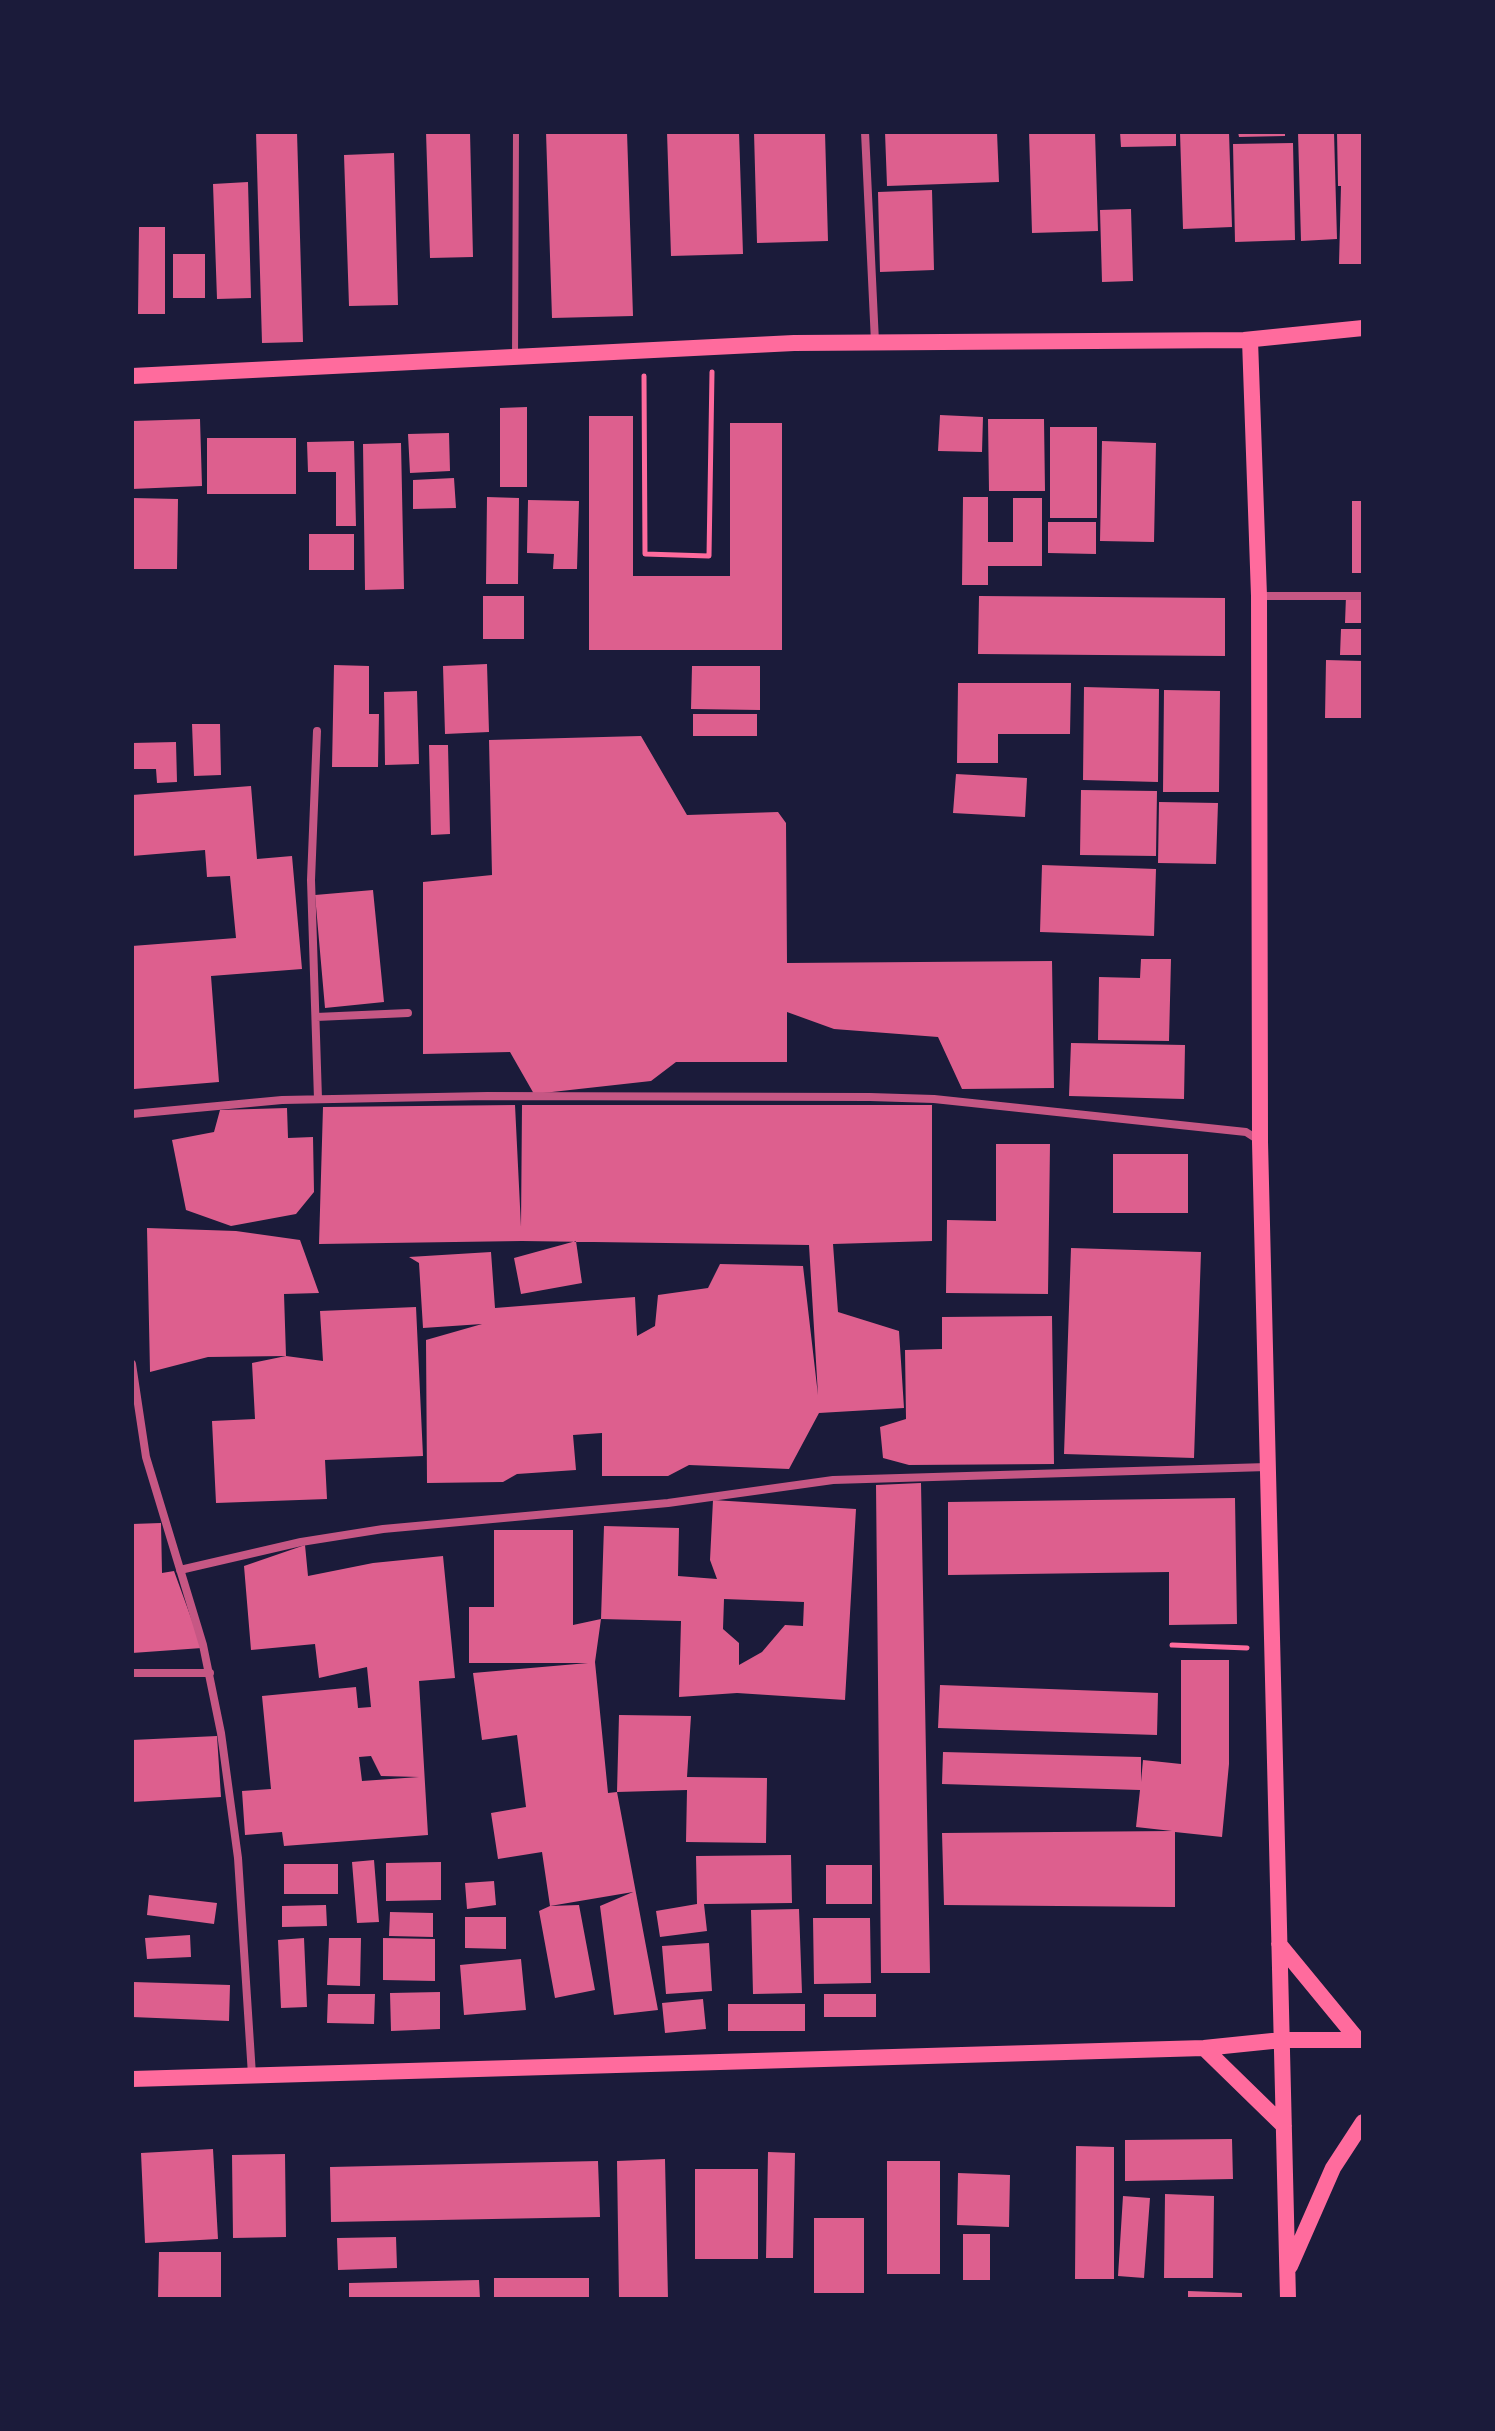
<!DOCTYPE html>
<style>
body{margin:0}
#map{position:relative;width:1495px;height:2431px;overflow:hidden;background:#1b1b3a;font-family:Manrope,sans-serif}
canvas{display:block}
.frame{position:absolute;inset:0;border:134px solid #1b1b3a;pointer-events:none}
</style>
<div id="map">
<canvas width="1495" height="2431"></canvas>
<div class="frame"></div>
</div>
<script>
const c = document.querySelector('canvas').getContext('2d');
c.lineJoin = 'round';
function fillPath(path, color) { c.fillStyle = color; c.fill(path, 'evenodd'); }
function strokePath(path, color, width, dash) { c.strokeStyle = color; c.lineWidth = width; c.lineCap = dash ? 'butt' : 'round'; c.setLineDash(dash || []); c.stroke(path); }
const building = new Path2D(`
 M256 132H297L303 342 262 343Z
 M426 132H470L473 257 430 258Z
 M546 132H627L633 316 552 318Z
 M667 132H739L743 254 671 256Z
 M754 132H825L828 241 757 243Z
 M885 132H997L999 182 887 186Z
 M1029 132H1095L1098 231 1032 233Z
 M1120 132H1176V146L1121 147Z
 M1180 132H1229L1232 227 1183 229Z
 M1238 132H1285V136L1239 137Z
 M1298 132H1334L1337 239 1301 241Z
 M1337 132H1363V264H1339L1341 186H1338Z
 M1293 143 1295 240 1235 242 1233 144Z
 M394 153 398 305 349 306 344 155Z
 M248 182 251 298 217 299 213 184Z
 M932 190 934 270 880 272 878 192Z
 M1131 209 1133 281 1102 282 1100 210Z
 M139 227H165V314H138Z
 M173 254H205V298H173Z
 M527 407V487H500V408Z
 M940 415 983 417 982 452 938 451Z
 M589 416H633V576H730V423H782V650H589Z
 M200 419 202 486 132 489V421Z
 M988 419H1044L1045 491H989Z
 M1050 427H1097V518H1050Z
 M449 433 450 471 410 473 408 434Z
 M207 438H296V494H207Z
 M354 441 356 526H336V472H308L307 442Z
 M1102 441 1156 443 1154 542 1100 541Z
 M401 443 404 589 365 590 363 444Z
 M454 478 456 508 413 509V480Z
 M487 497 519 498 518 584H486Z
 M963 497H988V542H1013V498H1042V566H988V585H962Z
 M132 498 178 499 177 569H132Z
 M528 500 579 501 577 569H553L554 554 527 553Z
 M1352 501H1363V573H1352Z
 M1048 522H1096V554L1048 553Z
 M309 534H354V570H309Z
 M483 596H524V639H483Z
 M979 596 1225 598V656L978 654Z
 M1346 596H1363V623H1345Z
 M1341 629H1363V655H1340Z
 M1326 660 1363 661V718H1325Z
 M487 664 489 732 445 734 443 666Z
 M334 665 369 666V714H379L378 767H332Z
 M692 666H760V710L691 709Z
 M958 683H1071L1070 734H998V763H957Z
 M1084 687 1159 689 1158 782 1083 780Z
 M1164 690 1220 691 1219 792H1163Z
 M417 691 419 764 385 765 384 692Z
 M693 714H757V736H693Z
 M192 724H220L221 775 194 776Z
 M641 736 687 815 778 812 786 823 787 963 1052 961 1054 1088 962 1089 938 1037 834 1029 787 1012V1062H676L651 1081 534 1094 510 1052 423 1054V882L492 875 489 740Z
 M176 742 177 782 157 783 156 769H132V743Z
 M429 745H448L450 834 431 835Z
 M956 774 1027 778 1025 817 953 813Z
 M251 786 257 859 292 856 302 969 211 976 219 1082 134 1089 132 946 236 938 230 876 207 877 205 850 132 856V795Z
 M1081 790 1157 791 1156 856 1080 855Z
 M1159 802 1218 803 1216 864 1158 863Z
 M1042 865 1156 869 1154 936 1040 932Z
 M373 890 384 1002 325 1008 315 895Z
 M1141 959H1171L1169 1041 1098 1040 1099 977 1140 978Z
 M1071 1043 1185 1045 1184 1099 1069 1096Z
 M515 1105 521 1227 522 1105H932V1241L833 1244 838 1312 899 1331 904 1408 819 1413 789 1469 689 1465 668 1476H602V1433L573 1435 576 1470 517 1474 503 1482 427 1483 426 1340 482 1324 423 1328 419 1263 409 1257 491 1252 495 1308 635 1297 637 1336 655 1326 658 1295 708 1288 720 1264 803 1266 818 1395 809 1245 522 1241 319 1244 323 1107Z
 M287 1108 288 1138 313 1137 314 1192 296 1214 231 1226 186 1210 172 1140 214 1132 220 1110Z
 M996 1144H1050L1048 1294 946 1293 947 1220 996 1221Z
 M1113 1154H1188V1213H1113Z
 M147 1228 236 1231 300 1240 319 1293 284 1294 286 1356 208 1357 150 1372Z
 M576 1241 582 1283 521 1294 514 1258Z
 M1071 1248 1201 1252 1194 1458 1064 1454Z
 M416 1307 423 1456 325 1460 327 1499 216 1503 212 1421 255 1419 252 1363 286 1356 323 1361 320 1311Z
 M1052 1316 1054 1464 909 1465 883 1458 880 1427 906 1419 905 1350 942 1349V1317Z
 M921 1483 930 1973H881L876 1485Z
 M1235 1498 1237 1624 1169 1625V1572L948 1575V1502Z
 M713 1500 856 1509 845 1700 737 1693 679 1697 681 1621 601 1619 604 1526 679 1528 678 1576 717 1579 710 1560ZM724 1599 804 1602 803 1626 785 1625 762 1652 739 1665V1643L723 1629Z
 M161 1523 162 1573 174 1571 202 1648 132 1653V1524Z
 M494 1530H573V1625L601 1619 595 1662 608 1793 617 1792 658 2010 614 2015 600 1906 633 1892 550 1906 579 1905 595 1990 555 1998 539 1911 550 1906 542 1852 498 1859 491 1813 526 1807 517 1735 482 1740 473 1673 588 1663H469V1607H494Z
 M305 1545 308 1576 373 1563 443 1556 455 1678 419 1681 428 1835 284 1846 282 1832 245 1835 242 1791 271 1789 262 1696 356 1687 358 1708 371 1707 367 1667 319 1678 315 1644 251 1650 244 1566ZM371 1756 381 1776 419 1777 362 1781 359 1757Z
 M1181 1660H1229V1764L1222 1837 1175 1832V1907L944 1905 942 1833 1172 1831 1136 1827 1140 1790 942 1784 943 1752 1141 1757V1782L1143 1760 1181 1764Z
 M940 1685 1158 1693 1157 1735 938 1728Z
 M619 1715 691 1716 687 1777 767 1778 766 1843 686 1842 687 1790 617 1792Z
 M217 1736 221 1797 132 1802V1740Z
 M791 1855 792 1903 704 1904 707 1931 660 1937 656 1911 697 1904 696 1856Z
 M374 1860 379 1922 357 1923 352 1862Z
 M441 1862V1900L386 1901V1863Z
 M284 1864H338V1894H284Z
 M826 1865H872V1904H826Z
 M494 1881 496 1905 467 1909 465 1883Z
 M149 1895 217 1903 214 1924 147 1915Z
 M326 1905 327 1926 282 1927V1906Z
 M799 1909 802 1993 753 1994 751 1910Z
 M390 1912 433 1913V1937L389 1936Z
 M465 1917H506V1949L465 1948Z
 M813 1918H870L871 1983 814 1984Z
 M190 1935 191 1957 147 1959 145 1938Z
 M304 1938 307 2007 281 2008 278 1940Z
 M329 1938H361L360 1986 327 1985Z
 M383 1938 435 1939V1981L383 1980Z
 M709 1943 712 1991 666 1994 662 1946Z
 M521 1959 526 2010 464 2015 460 1965Z
 M133 1982 230 1985 229 2021 132 2017Z
 M440 1992V2029L391 2031 390 1993Z
 M328 1994H375L374 2024 327 2023Z
 M824 1994H876V2017H824Z
 M703 1999 706 2029 665 2033 662 2003Z
 M728 2004H805V2031H728Z
 M1232 2139 1233 2179 1125 2181V2140Z
 M1076 2146 1114 2147V2279H1075Z
 M213 2149 218 2239 145 2243 141 2153Z
 M768 2152 795 2153 793 2258H766Z
 M285 2154 286 2237 233 2238 232 2155Z
 M665 2159 668 2299H619L617 2161Z
 M598 2161 600 2217 331 2222 330 2167Z
 M887 2161H940V2274H887Z
 M695 2169H758V2259H695Z
 M958 2173 1010 2175 1009 2227 957 2225Z
 M1165 2194 1214 2196 1213 2278H1164Z
 M1123 2196 1150 2198 1144 2278 1118 2276Z
 M814 2218H864V2293H814Z
 M963 2234H990V2280H963Z
 M396 2237 397 2268 338 2270 337 2238Z
 M159 2252H221V2299H158Z
 M494 2278H589V2299H494Z
 M479 2280 480 2299H349V2283Z
 M1188 2291 1242 2293V2299H1188Z`);
const path = new Path2D(`
 M644 376 645 554 709 556 712 372
 M1172 1645 1247 1648`);
const service = new Path2D(`
 M515 357 516 132`);
const minor = new Path2D(`
 M865 132 875 342
 M1260 596H1363
 M317 731 311 880 318 1099
 M316 1017 408 1013
 M132 1114 282 1100 487 1096 870 1097 934 1099 1246 1132 1260 1141
 M132 1364 146 1457 203 1645 221 1733 238 1858 252 2075
 M180 1570 301 1542 383 1529 668 1503 833 1480 1267 1467
 M132 1673H210`);
const secondary = new Path2D(`
 M1250 340 1259 596 1260 1142 1288 2299
 M132 376 794 343 1244 340 1363 328
 M1279 1944 1358 2040
 M1204 2048 1284 2126
 M132 2079 1204 2048 1282 2040H1363
 M1290 2266 1333 2168 1363 2122`);
fillPath(building, '#dd5f8e');
strokePath(path, '#ff6b9d', 5);
strokePath(service, '#c65784', 6);
strokePath(minor, '#c65784', 8);
strokePath(secondary, '#ff6b9d', 16);
</script>
